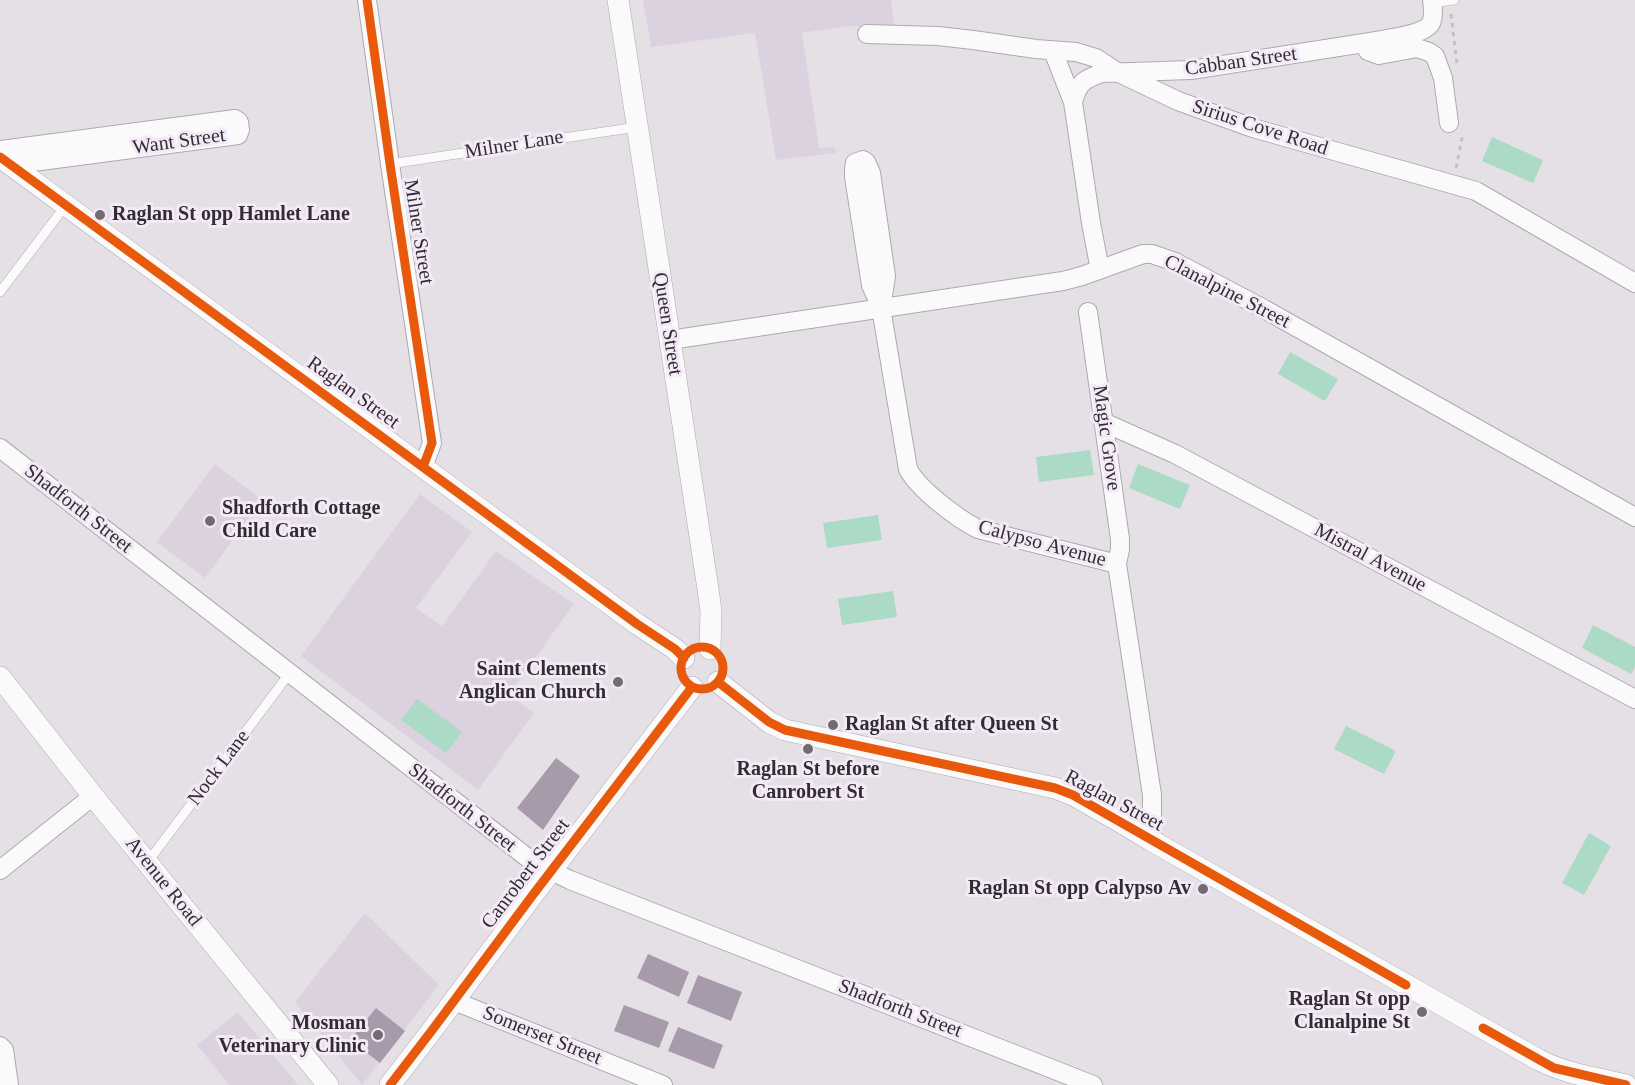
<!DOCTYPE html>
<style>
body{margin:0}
canvas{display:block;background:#e5e0e6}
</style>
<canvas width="1635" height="1085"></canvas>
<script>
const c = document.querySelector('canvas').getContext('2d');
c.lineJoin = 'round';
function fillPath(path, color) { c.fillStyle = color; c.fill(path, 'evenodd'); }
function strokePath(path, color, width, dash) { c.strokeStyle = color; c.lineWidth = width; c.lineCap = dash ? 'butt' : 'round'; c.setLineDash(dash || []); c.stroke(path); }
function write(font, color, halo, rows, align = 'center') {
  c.font = font + ' "Times New Roman",serif'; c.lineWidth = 6; c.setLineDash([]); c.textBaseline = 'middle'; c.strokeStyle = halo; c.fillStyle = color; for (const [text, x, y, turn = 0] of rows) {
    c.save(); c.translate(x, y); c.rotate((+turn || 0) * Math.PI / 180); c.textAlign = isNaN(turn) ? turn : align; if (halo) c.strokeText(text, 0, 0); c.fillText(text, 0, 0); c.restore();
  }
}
const built = new Path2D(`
 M643 0H891L895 29 848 26 802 33 819 148 835 147 836 153 776 160 755 33 651 47Z
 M215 464 262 500 205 578 157 542Z
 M420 494 472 532 416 608 442 626 496 551 574 604 509 694 534 713 478 790 301 656Z
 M365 913 439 985 362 1085 295 1002Z
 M238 1012 298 1085H229L197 1045Z`);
const green = new Path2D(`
 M1492 137 1543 160 1533 183 1482 161Z
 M1290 352 1338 379 1325 401 1278 374Z
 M1090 450 1094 475 1039 482 1036 457Z
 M1138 464 1190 485 1180 509 1129 488Z
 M878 515 882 540 827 548 823 523Z
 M893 591 897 617 842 625 838 599Z
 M1593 625 1635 647V667L1631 674 1582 648Z
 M417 699 462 732 446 753 401 720Z
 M1346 726 1396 751 1384 774 1334 749Z
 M1589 833 1611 846 1584 895 1562 883Z`);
const building = new Path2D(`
 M556 758 580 776 543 830 517 808Z
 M648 954 689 972 679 997 637 978Z
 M698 975 742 992 731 1021 687 1003Z
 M624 1005 669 1022 659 1048 614 1031Z
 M376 1008 405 1031 380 1063 350 1040Z
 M678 1027 723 1045 714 1069 668 1051Z`);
const path = new Path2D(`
 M1451 14 1457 64
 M1456 168 1463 133`);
const service = new Path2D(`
 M1433 3 1454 0
 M390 164 637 127
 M0 292 66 205
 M147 863 289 674`);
const minor = new Path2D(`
 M367 0 390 164 432 443 423 467
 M1432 0C1433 7 1434 17 1431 23 1423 37 1380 39 1364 43L1368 51 1379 55 1417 48 1429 52 1435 56 1443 78 1449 123
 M867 34 938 36 973 40 1036 49 1076 52 1096 58 1117 72 1178 101 1253 128 1476 191 1635 283
 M1053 51 1073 102
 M0 150 235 119 239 122 240 130 238 135 10 165
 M1100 270 1091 223 1073 102C1078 83 1084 79 1102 73L1191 70 1364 43
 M881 308 886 276 871 173 866 162 863 160 855 163 854 169V177L871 285 881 308 908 469C918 489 958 519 978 529L1117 564 1152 795V841
 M1088 312 1120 539V549L1117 564
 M670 340 1063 281 1082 276 1143 254H1152L1175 262 1264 309 1635 517
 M1103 422 1175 454 1635 699
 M0 448 533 862 570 880 1093 1085
 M0 870 93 796
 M454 1001 663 1085
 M0 1046 4 1050 9 1085`);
const tertiary = new Path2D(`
 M618 0 708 589 711 611 710 649
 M0 157 637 624 675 649 684 658
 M0 677 93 796 328 1085
 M718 682 769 722 785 730 1055 788 1073 795 1122 823 1152 841 1539 1060C1566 1074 1597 1078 1626 1085
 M390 1085 433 1029 532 896 692 687`);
const cycleway = new Path2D(`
 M367 0 390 164 432 443 423 467
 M0 157 637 624 675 649 684 658
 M681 668a21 21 0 1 1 42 0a21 21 0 1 1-42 0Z
 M718 682 769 722 785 730 1055 788 1073 795 1406 985
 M1483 1028 1554 1068 1626 1085
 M390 1085 433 1029 532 896 692 687`);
const markers = [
 [100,215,6,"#706c71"],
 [210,521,6,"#706c71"],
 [618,682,6,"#706c71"],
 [833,725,6,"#706c71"],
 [808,749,6,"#706c71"],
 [1203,889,6,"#706c71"],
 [1422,1012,6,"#706c71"],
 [378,1035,6,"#706c71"]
];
const streetNames = [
 ["Cabban Street",1241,62,-8],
 ["Sirius Cove Road",1260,128,18],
 ["Want Street",179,142,-8],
 ["Milner Lane",514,145,-9],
 ["Milner Street",418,232,81],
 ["Clanalpine Street",1227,292,27],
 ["Queen Street",667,324,81],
 ["Raglan Street",353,393,36],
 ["Magic Grove",1106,438,82],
 ["Shadforth Street",78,509,38],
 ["Calypso Avenue",1042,544,15],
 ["Mistral Avenue",1370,558,28],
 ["Nock Lane",219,768,-53],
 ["Raglan Street",1114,801,28],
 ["Shadforth Street",462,808,38],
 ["Canrobert Street",526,874,-53],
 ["Avenue Road",163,882,51],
 ["Shadforth Street",900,1009,21],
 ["Somerset Street",542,1036,22]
];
const poiNames = [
 ["Raglan St opp Hamlet Lane",112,215,"left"],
 ["Shadforth Cottage",222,509,"left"],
 ["Child Care",222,532,"left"],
 ["Saint Clements",606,670],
 ["Anglican Church",606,693],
 ["Raglan St after Queen St",845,725,"left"],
 ["Raglan St before",808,770,"center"],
 ["Canrobert St",808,793,"center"],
 ["Raglan St opp Calypso Av",1191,889],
 ["Raglan St opp",1410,1000],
 ["Clanalpine St",1410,1023],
 ["Mosman",366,1024],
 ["Veterinary Clinic",366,1047]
];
fillPath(built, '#dcd1de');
fillPath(green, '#abdac6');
fillPath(building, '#a79aaa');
strokePath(service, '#adaaae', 10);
strokePath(minor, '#adaaae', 20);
strokePath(tertiary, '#adaaae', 22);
strokePath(path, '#c3c1c3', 3, [4.5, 4.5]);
strokePath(service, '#fbfafb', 9);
strokePath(minor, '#fbfafb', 18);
strokePath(tertiary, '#fbfafb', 21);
strokePath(cycleway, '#e8590c', 9);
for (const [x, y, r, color] of markers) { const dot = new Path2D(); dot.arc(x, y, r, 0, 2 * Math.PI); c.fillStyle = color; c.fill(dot); strokePath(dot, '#f4e9f7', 2); }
write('20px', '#312d32', '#f4e9f7', streetNames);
write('bold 20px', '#312d32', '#f4e9f7', poiNames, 'right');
</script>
